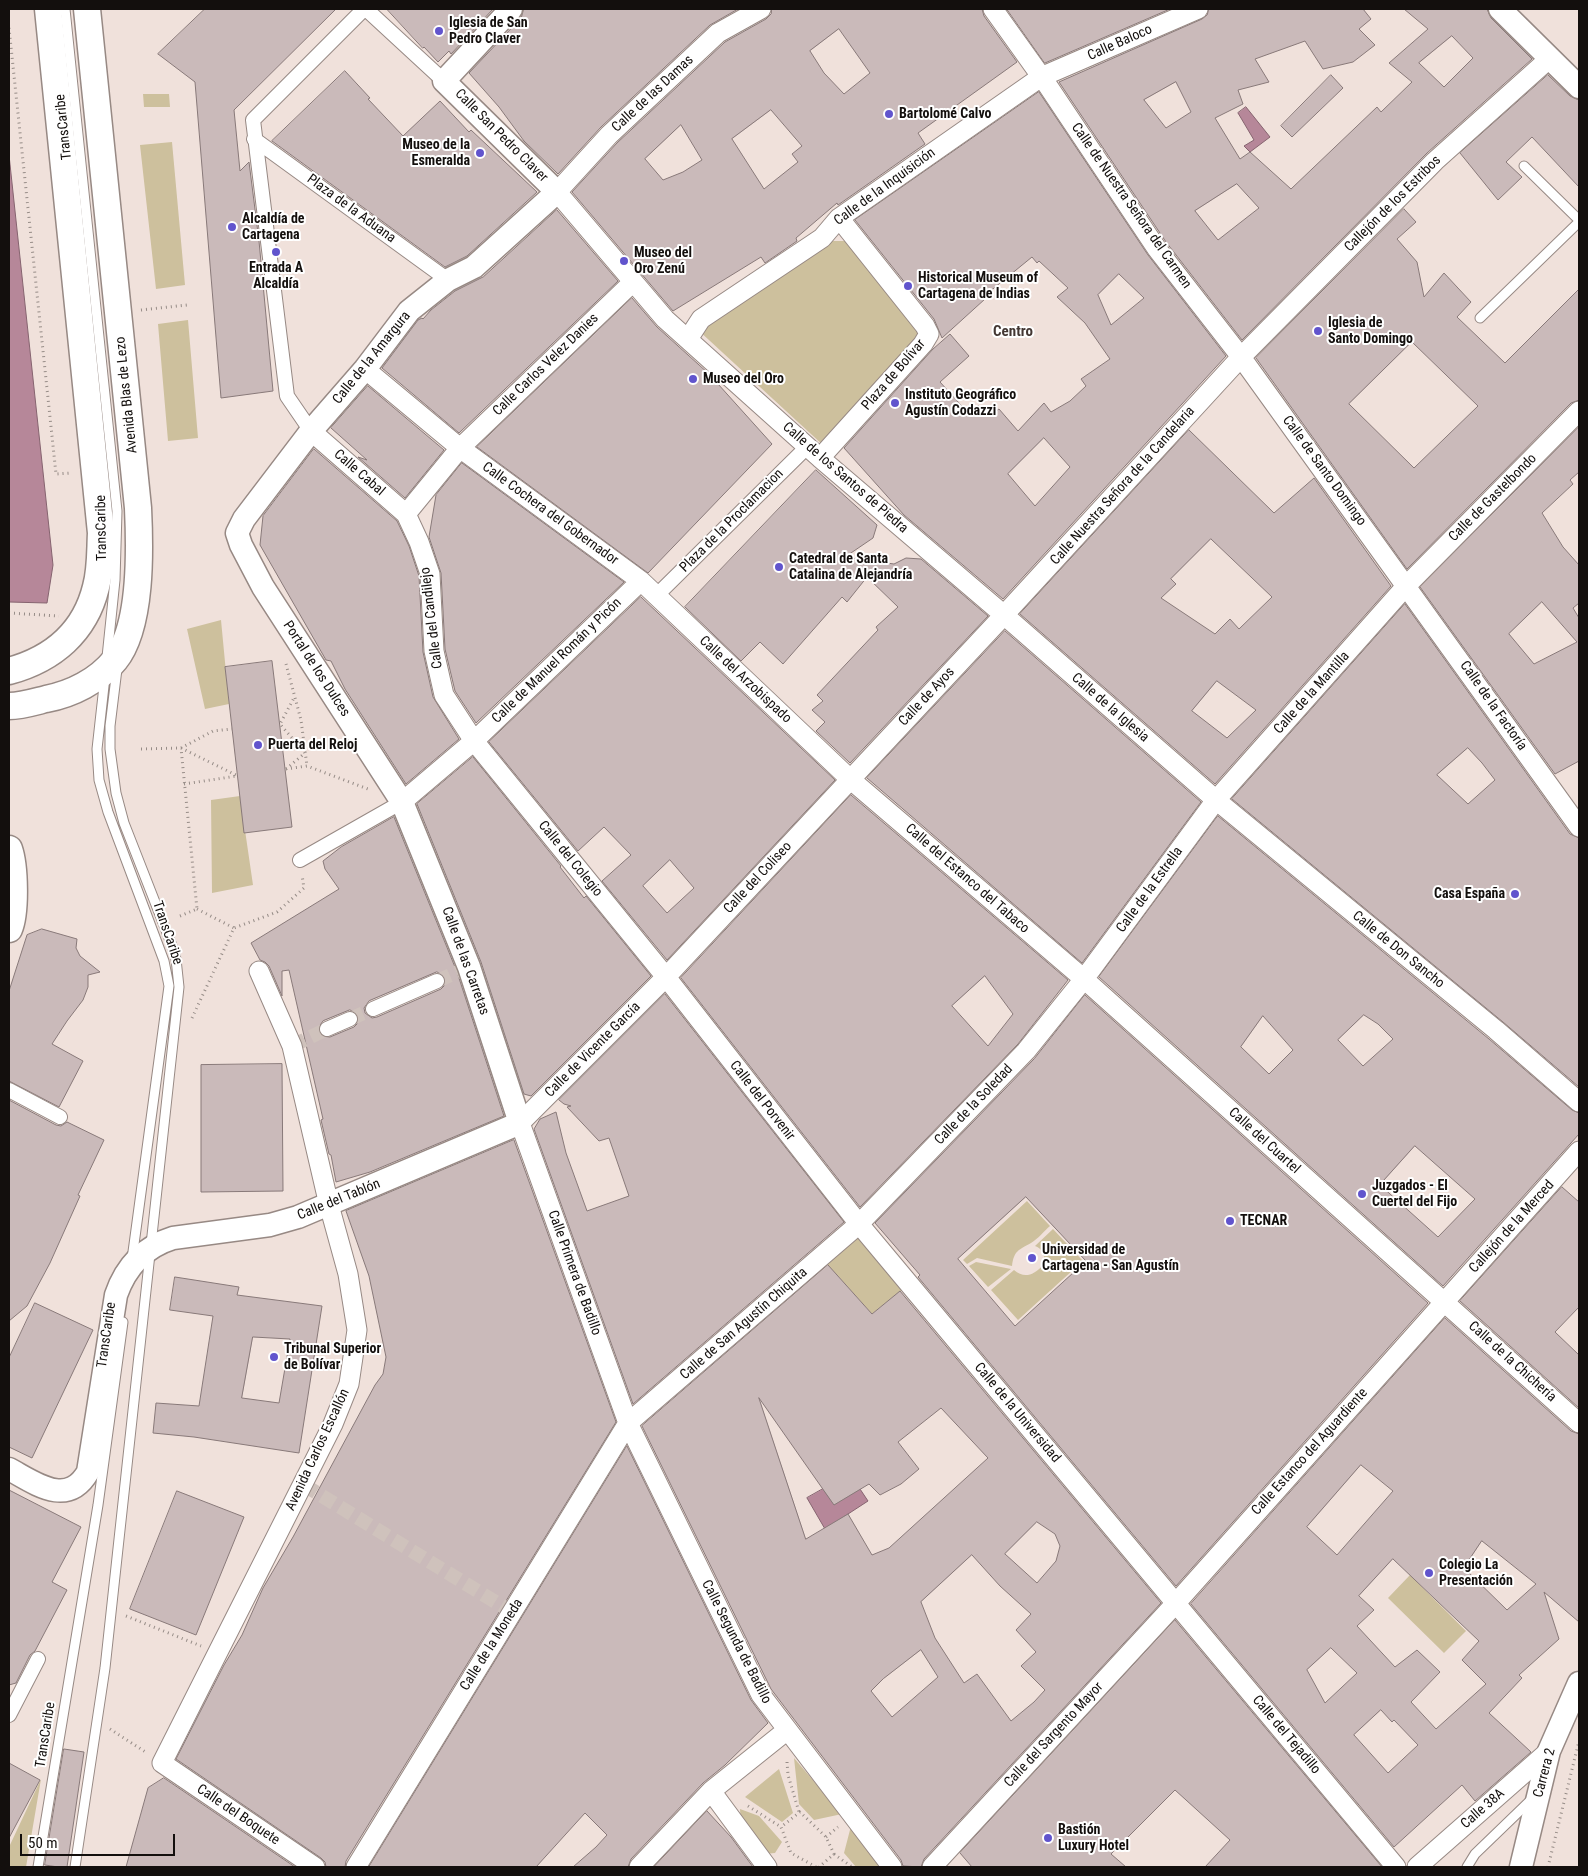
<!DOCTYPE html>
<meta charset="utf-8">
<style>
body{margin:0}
#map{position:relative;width:1588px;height:1876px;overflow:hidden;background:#f0e1db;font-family:"Roboto Condensed",sans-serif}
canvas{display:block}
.frame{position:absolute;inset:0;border:10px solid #130f0d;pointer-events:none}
.scale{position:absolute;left:20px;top:1834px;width:155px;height:22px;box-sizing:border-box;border:2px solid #130f0d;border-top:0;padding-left:6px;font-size:15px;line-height:18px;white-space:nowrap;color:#130f0d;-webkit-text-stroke:4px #fff;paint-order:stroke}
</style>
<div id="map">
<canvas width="1588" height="1876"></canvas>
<div class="frame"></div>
<div class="scale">50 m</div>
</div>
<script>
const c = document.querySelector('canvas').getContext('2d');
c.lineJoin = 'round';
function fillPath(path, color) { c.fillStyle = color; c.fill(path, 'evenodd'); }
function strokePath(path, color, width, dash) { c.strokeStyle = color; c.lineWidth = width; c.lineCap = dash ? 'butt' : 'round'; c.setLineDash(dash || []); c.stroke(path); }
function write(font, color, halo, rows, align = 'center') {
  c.font = font + ' "Roboto Condensed",sans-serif'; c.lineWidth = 4; c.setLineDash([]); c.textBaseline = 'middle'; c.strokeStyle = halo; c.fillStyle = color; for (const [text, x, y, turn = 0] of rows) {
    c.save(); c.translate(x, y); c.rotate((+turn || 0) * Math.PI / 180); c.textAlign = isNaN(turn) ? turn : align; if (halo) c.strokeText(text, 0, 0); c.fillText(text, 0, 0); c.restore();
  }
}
const green = new Path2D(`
 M143 94H169L170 107H144Z
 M172 142 185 285 156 289 140 145Z
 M827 241H853L924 338 824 446 697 329Z
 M188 320 198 438 168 441 158 324Z
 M221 620 229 704 205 709 187 629Z
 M240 796 253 885 212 893 211 800Z
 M1027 1201 1050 1226C1044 1231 1038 1239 1031 1243 1019 1250 1014 1250 1012 1266L977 1258 967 1264 963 1260Z
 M859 1229 907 1286 872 1314 824 1261Z
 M1053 1229 1083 1261 1078 1265 1045 1260C1043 1254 1042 1248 1035 1246Z
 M976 1262 1011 1269 988 1287 969 1266Z
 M1042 1266 1073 1270 1018 1320 991 1290 1014 1270C1024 1279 1034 1275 1042 1266Z
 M1410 1575 1466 1631 1444 1653 1388 1598Z
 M794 1758 842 1814 814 1820 799 1804Z
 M779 1769 793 1813 782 1822 745 1797Z
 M41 1779 26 1867H9V1847Z
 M740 1809 759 1816 782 1842 775 1853 764 1854 741 1825Z
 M851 1826 883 1867H856L844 1853Z`);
const water = new Path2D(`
 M1246 107 1270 137 1250 152 1244 146 1254 140 1238 113Z
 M9 155 53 565 47 603 9 602Z
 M823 1489 834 1504 860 1489 868 1501 825 1529 807 1498Z`);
const building = new Path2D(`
 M205 9H336L234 110 240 171 249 162 259 241 273 391 221 398 195 82 158 54Z
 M387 9H493L451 54 449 51 438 62 424 47 423 48Z
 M524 9H738L710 25 601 127 558 174 524 141 499 107 469 73 521 18Z
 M772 9H982L984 16 1017 62 918 133 925 144 838 205 837 203 796 238 797 241 765 263 761 257 673 311 572 192 617 143 725 42 766 19 771 14ZM839 29 870 73 844 94 824 73 810 51ZM771 110 802 146 792 154 798 162 764 189 732 139ZM681 125 702 160 683 172 663 180 645 159Z
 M1007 9H1170L1045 63Z
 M1209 9H1363L1371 19 1359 29 1375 45 1353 62 1323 69 1305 41 1255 59 1269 82 1238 90 1243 104 1215 118 1240 159 1250 152 1291 189 1377 107 1381 112 1412 82 1389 63 1428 29 1404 9H1487L1491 18 1532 59 1427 153 1242 340 1166 242 1059 82 1202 19 1207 15ZM1452 36 1473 58 1444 87 1419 63ZM1176 82 1191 112 1166 128 1144 100ZM1237 184 1259 208 1218 240 1195 211Z
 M345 71 370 98 368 99 403 136 440 101 469 132 471 130 537 192 467 256 445 267 272 141Z
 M1331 75 1343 88 1292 137 1281 126Z
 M1548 75 1570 96 1579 100V187L1532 137 1506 162 1522 177 1498 200 1460 153Z
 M1039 92 1148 255 1226 356 1003 599 904 515 844 448 933 349 950 334 969 356 940 382 969 414 978 405 989 416 999 409 1018 431 1044 403 1051 412 1070 401 1086 386 1081 379 1110 359 1085 323 1057 297 1068 288 1039 261 1037 263 1032 257 983 297 985 299 942 338 934 319 855 220ZM1119 274 1144 298 1111 325 1098 295ZM1044 438 1070 467 1035 506 1008 474Z
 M1404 209 1416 222 1397 239 1417 262 1424 297 1444 273 1471 302 1457 317 1505 363 1579 289V400L1571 403 1407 569 1256 358ZM1412 342 1478 406 1414 468 1349 404Z
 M557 210 618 281 459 433 382 368 418 320 422 318 423 319 431 310 455 291 483 277Z
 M632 298 657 327 719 383 718 384 772 444 648 573 477 447Z
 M368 386 444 450 405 498 358 457 367 460 331 428Z
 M1579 427V472L1570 480 1573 484 1542 513 1563 547 1579 565V603L1573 608 1579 618V761L1555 774 1420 587ZM1542 602 1577 642 1534 664 1509 634Z
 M1189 430 1274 513 1314 478 1391 586 1215 784 1020 614ZM1211 539 1272 597 1239 629 1230 619 1215 634 1161 598 1176 584 1171 579ZM1217 681 1256 710 1227 738 1192 711Z
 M314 449 397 521 409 546 419 576 423 652 433 697 459 739 406 784 345 689 331 661 326 660 260 545 263 516Z
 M462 463 624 582 476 723 455 691 445 649 441 573 429 537 436 495Z
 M816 470 877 525 873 538 845 557 894 564 906 558 921 559 988 616 850 763 816 731 825 722 812 710 823 701 817 695 878 630 876 627 898 607 867 577 847 602 842 597 783 664 760 642 741 661 685 607Z
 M641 597 835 780 667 960 602 881 631 855 604 827 578 851 489 742ZM670 860 694 888 667 913 643 886Z
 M1405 604 1570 834 1579 838V1087L1503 1022 1232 799ZM1468 748 1482 763 1495 780 1468 804 1437 775Z
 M1005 631 1201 802 1082 963 867 778Z
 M272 661 292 827 244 833 225 667Z
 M473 757 561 866 560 867 584 898 586 896 651 976 531 1096 524 1094 481 962 417 804Z
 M851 795 1068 980 1018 1044 860 1207 681 978ZM985 976 1013 1014 988 1046 952 1006Z
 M1218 816 1489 1039 1572 1110 1579 1113V1134L1443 1286 1099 977ZM1364 1015 1378 1024 1393 1039 1363 1066 1338 1040ZM1263 1016 1293 1050 1269 1074 1241 1047ZM1415 1146 1475 1199 1438 1237 1380 1185Z
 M394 817 457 972 504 1116 370 1172 336 1182 331 1155 329 1154 321 1120 323 1119 289 970 282 971V996L269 966 265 962 260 960 251 943 339 889 325 869 323 861 341 847ZM437 972 442 974 445 978 444 986 441 989 377 1017 372 1018 365 1013 364 1008 369 1001ZM350 1010 355 1012 358 1016 357 1024 354 1027 330 1037 322 1036 319 1033 318 1028 323 1021Z
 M42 929 77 939 76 948 80 956 100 972 88 975V987L83 1000 67 1021 52 1044 83 1061 59 1107 9 1081V991L27 935Z
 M665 994 844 1222 633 1404 534 1129 540 1119 556 1112 566 1153 587 1211 629 1196 609 1138 599 1141 567 1107 571 1106 564 1104 559 1100Z
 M1085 995 1428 1303 1176 1586 918 1277 920 1275 875 1223 1034 1059ZM1026 1197 1086 1261 1015 1326 958 1259Z
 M282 1064 283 1191 201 1192V1065Z
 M9 1100 56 1125 61 1126 67 1122 104 1140 78 1195 80 1196 50 1263 27 1306 9 1321Z
 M514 1140 616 1422 346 1861 345 1867H326L325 1862 321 1858 176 1759 224 1665 242 1635 263 1588 293 1537 375 1385 383 1374 386 1357 369 1276 346 1211Z
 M1562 1187 1579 1202V1307L1555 1332 1579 1355V1408L1460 1301Z
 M828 1265 872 1314 900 1291 1161 1603 924 1859 921 1867 903 1866 901 1860 771 1689 642 1426ZM759 1398 834 1505 869 1484 880 1495 901 1484 919 1469 898 1442 941 1408 988 1458 889 1548 872 1555 848 1514 806 1539ZM1037 1522 1055 1534 1060 1546 1056 1561 1037 1583 1005 1554ZM972 1555 1000 1586 1031 1614 1016 1630 1036 1652 1021 1666 1045 1690 1034 1702 1011 1721 977 1674 964 1683 935 1638 921 1602ZM921 1650 938 1677 892 1717 871 1691 883 1679Z
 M175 1277 239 1287 237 1295 322 1306 299 1453 194 1437 153 1433 156 1403 199 1406 213 1316 170 1310ZM253 1337 290 1339 279 1403 242 1398Z
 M35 1303 93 1330 32 1458 9 1447V1358Z
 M1445 1318 1571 1431 1579 1434V1622L1544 1592 1559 1639 1519 1675 1522 1678 1489 1713 1531 1752 1475 1801 1462 1785 1394 1847 1191 1604ZM1361 1465 1393 1491 1337 1555 1307 1527ZM1482 1541 1536 1584 1507 1610 1464 1568ZM1393 1559 1479 1641 1462 1660 1486 1684 1436 1729 1411 1702 1440 1672 1417 1650 1395 1667 1357 1626 1374 1610 1359 1596ZM1331 1648 1357 1673 1325 1703 1307 1670ZM1381 1710 1392 1722 1394 1720 1418 1745 1388 1773 1354 1735Z
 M627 1446 751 1700 768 1723 725 1765 703 1783 631 1859 628 1867H573L596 1847 607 1835 585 1813 536 1867H369Z
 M9 1490 81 1527 52 1582 67 1590 35 1651 30 1655 16 1683 9 1685Z
 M177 1491 244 1517 196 1635 130 1609Z
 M1175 1620 1382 1867H1205L1230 1840 1175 1790 1111 1854 1126 1867H972L960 1853Z
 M64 1749 84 1752 67 1867H58L45 1865Z
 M9 1763 40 1780 9 1838Z
 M164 1778 295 1867H126L148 1788Z
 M707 1811 731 1837 753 1867H654Z`);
const pedestrianTunnel = new Path2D(`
 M437 981 469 967
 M350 1019 373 1009
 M292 1046 327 1029
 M304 1485 512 1612`);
const path = new Path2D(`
 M9 28 56 474 71 473
 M141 310 187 305
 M9 613 59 616
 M286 664 301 720 307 766
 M181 748 213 731 232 729
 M141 749 181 748 238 776
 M286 769 307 766 368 789
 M286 769 305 753 280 724 295 696
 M184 784 237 776
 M197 909 234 928
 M180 916 197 909 181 748
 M192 1018 234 928 277 912 304 888 302 875
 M126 1616 201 1646
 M110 1729 147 1753
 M787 1762 788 1775 799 1812
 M748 1806 781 1827
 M826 1837 838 1827
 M834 1854 852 1867
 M816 1867 791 1853 781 1827 800 1812 826 1837 834 1854 819 1867
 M1548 1867 1579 1741`);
const service = new Path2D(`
 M65 9 117 511 115 580 107 657
 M1524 166 1579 220
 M1480 318 1579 222
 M105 677 97 749 99 780 108 812 164 961 169 986 132 1259
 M38 1867 98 1505 123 1322
 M75 1867 105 1668 179 987 176 959 171 943 124 823 116 793 110 749V726L117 669
 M1467 1867 1475 1854 1532 1799`);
const pedestrian = new Path2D(`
 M366 9 444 81
 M254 139 448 280
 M311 431 287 396 253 120 364 9
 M656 596 808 446
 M300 860 402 802
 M373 1009 437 981
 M327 1029 350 1019
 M9 1090 60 1117
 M9 1715 38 1659`);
const minor = new Path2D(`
 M761 9 718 33 609 135 557 192 665 319 820 458 1004 615 1216 800 1496 1030 1579 1102
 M993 9 1048 86 1157 249 1241 357 1579 827
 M688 339 701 319 822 238 839 218 1041 77 1198 9
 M365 369 460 448 641 581 850 779 1084 979 1579 1423
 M311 431 406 514 419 542 430 574 434 651 444 695 474 741 666 977 859 1224 1396 1867
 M820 458 923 344 929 334 925 326 839 218
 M406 514 460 448 633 282
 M402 802 474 741 641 581
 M259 971 292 1046 329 1205 348 1274 357 1330 349 1384 333 1424 162 1763 315 1867
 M711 1791 767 1867
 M356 1867 628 1423 859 1224 1026 1051 1084 979 1216 800 1407 585 1579 411
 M639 1867 711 1791 786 1731
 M892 1867 761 1695 628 1423 520 1123 666 977 1004 615 1241 357 1435 161 1550 58
 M932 1867 1176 1603 1579 1151
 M1417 1867 1549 1751`);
const tertiary = new Path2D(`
 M1500 9 1579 87
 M9 1469C35 1483 67 1508 88 1472L116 1295C126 1266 144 1247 173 1238L270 1225 298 1217 520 1123 469 967 402 802 263 587 241 545 237 533 244 519 311 431 365 369 409 311 448 280 474 267 557 192 444 81 511 9
 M1521 1867 1549 1751 1579 1683`);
const secondary = new Path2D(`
 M9 671C53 659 85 632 96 587 101 569 100 550 101 533L48 9
 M9 706C21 706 34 702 46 699 72 694 98 681 115 660 142 627 140 549 138 508L87 9
 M9 849C15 866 16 913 9 929`);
const markers = [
 [439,31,5,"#6154cd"],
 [889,114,5,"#6154cd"],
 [480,153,5,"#6154cd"],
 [232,227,5,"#6154cd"],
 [276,252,5,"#6154cd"],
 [624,261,5,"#6154cd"],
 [908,286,5,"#6154cd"],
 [1318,331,5,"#6154cd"],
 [693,379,5,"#6154cd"],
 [895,403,5,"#6154cd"],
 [779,567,5,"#6154cd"],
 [258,745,5,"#6154cd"],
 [1515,894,5,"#6154cd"],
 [1362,1194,5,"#6154cd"],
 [1230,1221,5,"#6154cd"],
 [1032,1258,5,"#6154cd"],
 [274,1357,5,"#6154cd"],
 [1429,1573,5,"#6154cd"],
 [1048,1838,5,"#6154cd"]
];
const poiNames = [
 ["Iglesia de San",449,23],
 ["Pedro Claver",449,39],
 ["Bartolomé Calvo",899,114],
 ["Museo de la",470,145,"right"],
 ["Esmeralda",470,161,"right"],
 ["Alcaldía de",242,219],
 ["Cartagena",242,235],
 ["Museo del",634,253],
 ["Oro Zenú",634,269],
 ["Entrada A",276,268,"center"],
 ["Alcaldía",276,284,"center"],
 ["Historical Museum of",918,278],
 ["Cartagena de Indias",918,294],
 ["Iglesia de",1328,323],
 ["Santo Domingo",1328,339],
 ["Museo del Oro",703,379],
 ["Instituto Geográfico",905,395],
 ["Agustín Codazzi",905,411],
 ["Catedral de Santa",789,559],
 ["Catalina de Alejandría",789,575],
 ["Puerta del Reloj",268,745],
 ["Casa España",1505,894,"right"],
 ["Juzgados - El",1372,1186],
 ["Cuertel del Fijo",1372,1202],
 ["TECNAR",1240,1221],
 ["Universidad de",1042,1250],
 ["Cartagena - San Agustín",1042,1266],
 ["Tribunal Superior",284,1349],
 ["de Bolívar",284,1365],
 ["Colegio La",1439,1565],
 ["Presentación",1439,1581],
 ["Bastión",1058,1830],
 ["Luxury Hotel",1058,1846]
];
const streetNames = [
 ["Calle Baloco",1120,43,-24],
 ["Calle de las Damas",653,94,-43],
 ["TransCaribe",64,127,-96],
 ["Calle San Pedro Claver",501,136,45],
 ["Calle de la Inquisición",885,187,-36],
 ["Callejón de los Estribos",1393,204,-45],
 ["Calle de Nuestra Señora del Carmen",1131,206,55],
 ["Plaza de la Aduana",351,209,36],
 ["Calle de la Amargura",372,358,-51],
 ["Calle Carlos Velez Danies",546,365,-44],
 ["Plaza de Bolívar",894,375,-49],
 ["Avenida Blas de Lezo",127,395,-96],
 ["Calle de Santo Domingo",1324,471,54],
 ["Calle Cabal",359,473,41],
 ["Calle de los Santos de Piedra",845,478,41],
 ["Calle Nuestra Señora de la Candelaria",1123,486,-48],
 ["Calle de Gastelbondo",1493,498,-45],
 ["Calle Cochera del Gobernador",550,514,36],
 ["Plaza de la Proclamacion",732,521,-45],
 ["TransCaribe",102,528,-91],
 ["Calle del Candilejo",432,618,-97],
 ["Calle de Manuel Román y Picón",557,661,-44],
 ["Portal de los Dulces",316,669,57],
 ["Calle del Arzobispado",745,680,43],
 ["Calle de la Mantilla",1312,693,-48],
 ["Calle de Ayos",927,697,-47],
 ["Calle de la Factoría",1493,706,55],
 ["Calle de la Iglesia",1110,708,41],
 ["Calle del Colegio",570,859,51],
 ["Calle del Coliseo",758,878,-47],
 ["Calle del Estanco del Tabaco",967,879,41],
 ["Calle de la Estrella",1150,890,-54],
 ["TransCaribe",167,933,71],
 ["Calle de Don Sancho",1398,950,39],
 ["Calle de las Carretas",465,961,70],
 ["Calle de Vicente García",593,1050,-45],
 ["Calle del Porvenir",762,1101,52],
 ["Calle de la Soledad",974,1105,-46],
 ["Calle del Cuartel",1264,1141,42],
 ["Calle del Tablón",339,1200,-22],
 ["Callejón de la Merced",1512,1227,-48],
 ["Calle Primera de Badillo",574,1273,70],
 ["Calle de San Agustín Chiquita",744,1324,-41],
 ["TransCaribe",107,1335,-82],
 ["Calle de la Chichería",1512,1362,42],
 ["Calle de la Universidad",1017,1413,50],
 ["Avenida Carlos Escallón",318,1450,-65],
 ["Calle Estanco del Aguardiente",1310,1452,-48],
 ["Calle Segunda de Badillo",736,1642,63],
 ["Calle de la Moneda",492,1645,-58],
 ["TransCaribe",46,1735,-81],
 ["Calle del Sargento Mayor",1054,1735,-47],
 ["Calle del Tejadillo",1286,1735,50],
 ["Carrera 2",1545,1773,-75],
 ["Calle 38A",1483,1809,-41],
 ["Calle del Boquete",238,1815,34]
];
const neighbourhoodNames = [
 ["Centro",1013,332]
];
fillPath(green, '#cdc09d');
fillPath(water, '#b68799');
strokePath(water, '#85636f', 1);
fillPath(building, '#cababa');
strokePath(building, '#887979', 1);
strokePath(pedestrianTunnel, '#cfc2bc', 14, [14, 7]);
strokePath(service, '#978984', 11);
strokePath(pedestrian, '#978984', 16);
strokePath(minor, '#978984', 21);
strokePath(tertiary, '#978984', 25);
strokePath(secondary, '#978984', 29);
strokePath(path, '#968c87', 3, [1, 4]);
strokePath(service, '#fff', 9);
strokePath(pedestrian, '#fff', 14);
strokePath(minor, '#fff', 19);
strokePath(tertiary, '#fff', 22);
strokePath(secondary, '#fff', 26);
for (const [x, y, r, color] of markers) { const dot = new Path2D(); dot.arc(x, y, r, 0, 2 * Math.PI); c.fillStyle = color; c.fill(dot); strokePath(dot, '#fff', 2); }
write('bold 14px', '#130f0d', '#fff', poiNames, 'left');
write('14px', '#130f0d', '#fff', streetNames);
write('bold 15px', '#433733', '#fff', neighbourhoodNames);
</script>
